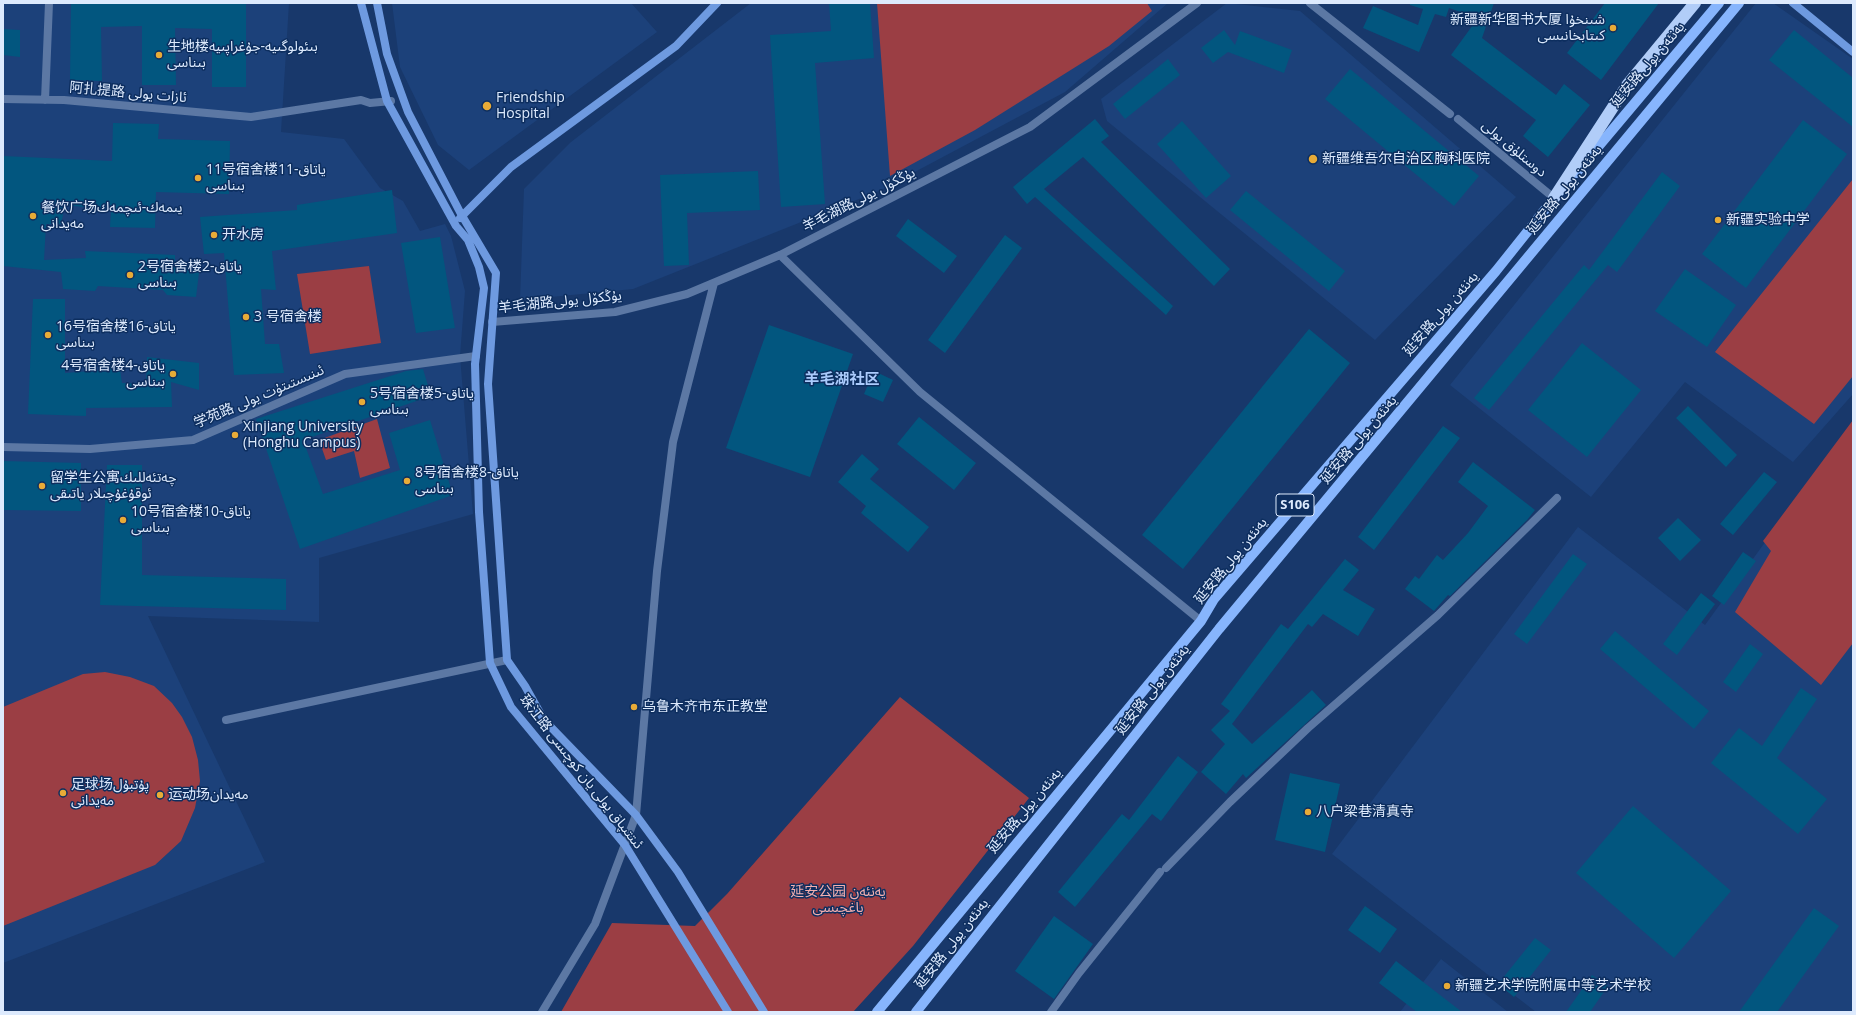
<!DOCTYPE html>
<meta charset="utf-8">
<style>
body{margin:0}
#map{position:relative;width:1856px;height:1015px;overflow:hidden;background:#18386b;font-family:"Open Sans",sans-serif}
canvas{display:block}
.frame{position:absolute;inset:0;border:4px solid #ddeafd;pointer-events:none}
</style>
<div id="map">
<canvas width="1856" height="1015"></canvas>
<div class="frame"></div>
</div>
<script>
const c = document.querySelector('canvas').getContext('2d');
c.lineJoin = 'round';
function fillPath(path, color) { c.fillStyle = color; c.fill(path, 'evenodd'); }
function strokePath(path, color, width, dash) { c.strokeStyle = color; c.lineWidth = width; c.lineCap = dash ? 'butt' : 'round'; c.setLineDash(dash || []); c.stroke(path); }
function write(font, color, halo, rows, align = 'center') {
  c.font = font + ' "Open Sans","Noto Sans Arabic","Noto Sans SC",sans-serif'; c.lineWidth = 3; c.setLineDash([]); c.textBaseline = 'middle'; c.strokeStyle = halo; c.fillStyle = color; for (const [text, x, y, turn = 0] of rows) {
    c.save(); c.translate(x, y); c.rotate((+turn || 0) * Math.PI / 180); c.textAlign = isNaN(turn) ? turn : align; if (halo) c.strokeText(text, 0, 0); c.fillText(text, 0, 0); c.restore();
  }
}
const built = new Path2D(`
 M3 3H289L281 132 344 139 380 188 403 201 420 231 445 224 451 236 465 291 460 356 473 514 319 558V622L148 616 265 862 3 963Z
 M392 3H631L657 32 469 170 438 145 400 67Z
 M751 3H1168L1065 92 879 191 633 289 520 300 524 189 571 142Z
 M1227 3 1300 11 1516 197 1375 340 1107 121 1101 99Z
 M1756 3H1773L1853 59V394L1793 462 1685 382 1591 497 1450 385Z
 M1853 421V1012H1536L1332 854 1578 527 1705 625Z
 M1441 959 1508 1012H1400Z`);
const green = new Path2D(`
 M877 3H1147L1152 11 1109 46 975 130 890 176Z
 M1853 179V376L1814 424 1715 352Z
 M369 266 381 343 310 354 297 274Z
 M377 419 390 468 360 478 354 451 326 460 319 440Z
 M1853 420V643L1821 685 1735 612 1771 551 1763 541Z
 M105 672 130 677 154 686 172 703 182 717 192 737 198 760 200 781 195 808 181 841 155 865 3 926V707L83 674Z
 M900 697 1029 798 913 946 853 1012H561L612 923 695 926 727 894Z`);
const building = new Path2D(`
 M71 3 246 4V87H212V29L175 28 176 85H142V26L101 27 102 81 70 80Z
 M829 3H870L874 58 815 63 825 204 781 207 770 35 831 31Z
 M1410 3H1494L1482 38 1556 95 1564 84 1590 105 1548 157 1523 136 1536 120 1451 55 1478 18 1449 8 1446 17 1435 14 1419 52 1363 28 1373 6 1418 25 1423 9 1410 5Z
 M1605 3H1659L1601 80 1567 53Z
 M3 29 20 30V57L3 55Z
 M1224 30 1235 45 1240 31 1292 50 1284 73 1228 52 1213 63 1201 48Z
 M1794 30 1853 78V127L1769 60Z
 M1168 59 1180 75 1125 119 1113 104Z
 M1350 69 1479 176 1454 206 1325 99Z
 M1095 119 1109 136 1101 142 1230 269 1214 286 1083 157 1044 189 1173 306 1166 315 1035 197 1027 204 1013 187Z
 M1803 120 1847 154 1746 288 1702 254Z
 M1182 121 1231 176 1206 198 1157 144Z
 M113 123 159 124 158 139 230 141 229 194 156 192 155 228 110 227 111 210 65 205 61 224H46L44 260 86 258 85 251 175 255V261L200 265 196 297 167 295 163 290 98 286 95 291 63 289 61 272 3 266V156L112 161Z
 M758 171 760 210 687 213 689 265 664 266 660 175Z
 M1662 172 1680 186 1617 272 1608 265 1489 410 1474 398 1584 265 1589 270Z
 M392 190 397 233 272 251 276 290 261 289 265 344H279L284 373 234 375 224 253 204 254 200 217 297 210V205Z
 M1246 191 1345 271 1329 291 1230 210Z
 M908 219 957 256 944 273 896 236Z
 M1005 235 1022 248 945 353 928 340Z
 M440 237 455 328 416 333 401 243Z
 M1685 269 1736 305 1707 347 1655 311Z
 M33 299H65V373L104 370V365L119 363 122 383 146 384 147 357 199 363V390L171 382 172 407 86 408V416L28 414Z
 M769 325 853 354 810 477 726 448Z
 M1309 329 1350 363 1183 569 1142 535Z
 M1582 343 1641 390 1587 457 1528 410Z
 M423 369 431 396 303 440 323 494 400 470 389 433 430 420 453 495 300 549 256 419 406 371Z
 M874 371 893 380 883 402 864 394Z
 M1688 406 1737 455 1726 467 1676 418Z
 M919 417 976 463 954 490 897 444Z
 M1443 426 1460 438 1374 550 1358 537Z
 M862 454 879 469 870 479 929 527 908 552 861 513 866 506 838 482Z
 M3 461 81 463V511L3 510Z
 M1473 462 1535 510 1527 520 1450 596 1448 595 1434 611 1405 589 1415 576 1419 579 1437 555 1443 560 1468 533 1488 506 1458 482Z
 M107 465H142V575L286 579V610L100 605Z
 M1764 472 1777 482 1733 535 1720 524Z
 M1678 518 1701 540 1680 561 1658 538Z
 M1743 552 1756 561 1724 605 1712 596Z
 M1573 554 1587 564 1527 644 1514 634Z
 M1345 559 1359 570 1343 590 1375 609 1358 636 1323 614 1312 627 1308 624 1232 724 1252 744 1312 690 1326 705 1246 778 1243 774 1226 794 1201 772 1225 744 1211 730 1230 711 1221 704 1281 624 1288 629Z
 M1701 593 1715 604 1677 655 1663 644Z
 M1615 631 1709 711 1694 729 1600 649Z
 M1750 644 1763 654 1736 692 1723 682Z
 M1801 688 1817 699 1777 758 1827 799 1798 834 1711 763 1739 728 1762 746Z
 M1178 756 1198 772 1161 821 1152 814 1075 907 1058 892 1122 814 1129 820Z
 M1290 773 1340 784 1325 852 1275 840Z
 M1633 806 1731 891 1674 958 1576 873Z
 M1365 906 1397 929 1380 953 1348 930Z
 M1814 908 1839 926 1777 1012H1739Z
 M1054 916 1093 944 1054 999 1015 971Z
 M1535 938 1551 950 1514 997 1498 984Z
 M1396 961 1462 1012H1417L1379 983Z
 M1592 975 1608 986 1590 1012H1566Z`);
const street = new Path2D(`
 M1310 3 1450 114
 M3 99 64 100 251 117 361 100 370 103 391 101
 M45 100 49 3
 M1458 119 1554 198
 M780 255 920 392 1201 621
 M492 322 615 312 687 294 780 255 1030 127 1197 3
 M3 447 90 449 193 440 345 374 476 356
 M226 720 507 660
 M1166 868 1230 802 1308 728 1438 615 1557 498
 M542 1012 595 924 636 815 657 571 673 442 714 283
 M1051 1012 1079 973 1160 872`);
const secondary = new Path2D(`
 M361 3 387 101 456 226 468 240 479 267 484 288 475 364 479 512 490 663 511 707 625 845 728 1012
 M377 3 387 54 408 112 461 214 496 273 488 384 507 660 525 686 544 720 636 815 678 872 764 1012
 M1793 3 1853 52
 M460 218 511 167 676 46 717 3`);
const primary = new Path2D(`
 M1576 173 1719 3
 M877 1012 1201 621 1214 599 1496 271 1559 192
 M916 1012 1219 629 1739 3`);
const highway = new Path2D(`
 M1554 198 1628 84 1695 3`);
const markers = [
 [1613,28,4,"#e8ab37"],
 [159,55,4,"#e8ab37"],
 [487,106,5,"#e8ab37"],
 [1313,159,5,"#e8ab37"],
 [198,178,4,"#e8ab37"],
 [33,216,4,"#e8ab37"],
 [1718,220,4,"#e8ab37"],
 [214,235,4,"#e8ab37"],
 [130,275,4,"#e8ab37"],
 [246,317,4,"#e8ab37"],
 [48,335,4,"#e8ab37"],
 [173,374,4,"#e8ab37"],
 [362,402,4,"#e8ab37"],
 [235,435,4,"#e8ab37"],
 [407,481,4,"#e8ab37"],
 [42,486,4,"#e8ab37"],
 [123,520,4,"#e8ab37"],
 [634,707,4,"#e8ab37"],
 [63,793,4,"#e8ab37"],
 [160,795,4,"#e8ab37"],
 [1308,812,4,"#e8ab37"],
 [1447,986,4,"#e8ab37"]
];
const shields = [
 [1295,505,38]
];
const shieldNames = [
 ["S106",1295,505]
];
const poiNames = [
 ["新疆新华图书大厦 شىنخۇا",1605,20,"right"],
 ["كىتابخانىسى",1605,36,"right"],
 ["生地楼بىئولوگىيە-جۇغراپىيە",167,47],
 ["بىناسى",167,63],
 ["Friendship",496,98],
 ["Hospital",496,114],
 ["新疆维吾尔自治区胸科医院",1322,159],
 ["11号宿舍楼11-ياتاق",206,170],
 ["بىناسى",206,186],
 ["餐饮广场يىمەك-ئىچمەك",41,208],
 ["مەيدانى",41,224],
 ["新疆实验中学",1726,220],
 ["开水房",222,235],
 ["2号宿舍楼2-ياتاق",138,267],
 ["بىناسى",138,283],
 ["3 号宿舍楼",254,317],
 ["16号宿舍楼16-ياتاق",56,327],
 ["بىناسى",56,343],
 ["4号宿舍楼4-ياتاق",165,366,"right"],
 ["بىناسى",165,382,"right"],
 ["5号宿舍楼5-ياتاق",370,394],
 ["بىناسى",370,410],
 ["Xinjiang University",243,427],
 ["(Honghu Campus)",243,443],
 ["8号宿舍楼8-ياتاق",415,473],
 ["بىناسى",415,489],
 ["留学生公寓چەتئەللىك",50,478],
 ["ئوقۇغۇچىلار ياتىقى",50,494],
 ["10号宿舍楼10-ياتاق",131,512],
 ["بىناسى",131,528],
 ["乌鲁木齐市东正教堂",642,707],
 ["足球场پۇتبۇل",71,785],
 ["مەيدانى",71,801],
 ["运动场مەيدان",168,795],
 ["八户梁巷清真寺",1316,812],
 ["新疆艺术学院附属中等艺术学校",1455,986]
];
const streetNames = [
 ["延安路يەنئەن يولى",1648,65,-50],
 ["阿扎提路 ئازات يولى",128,93,5],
 ["دوستلۇق يولى",1514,149,40],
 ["延安路 يەنئەن يولى",1565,190,-51],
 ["羊毛湖路يۇڭكۆل يولى",859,200,-27],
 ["羊毛湖路يۇڭكۆل يولى",560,302,-6],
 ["延安路يەنئەن يولى",1441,314,-49],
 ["学苑路 ئىنىستىتۇت يولى",259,397,-23],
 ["延安路 يەنئەن يولى",1359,440,-50],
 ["延安路يەنئەن يولى",1231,561,-51],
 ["延安路 يەنئەن يولى",1153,690,-52],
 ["珠江路 ئىتتىپاق يولى يان كوچىسى",581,772,52],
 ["延安路يەنئەن يولى",1025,811,-50],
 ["延安路 يەنئەن يولى",952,944,-52]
];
const parkNames = [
 ["延安公园 يەنئەن",838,892],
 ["باغچىسى",838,908]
];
const neighbourhoodNames = [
 ["羊毛湖社区",842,380]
];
fillPath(built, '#1c417a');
fillPath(green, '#9b3e44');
fillPath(building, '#02567f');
strokePath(street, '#5c78a4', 8);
strokePath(secondary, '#6e9ae0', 8);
strokePath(primary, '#87b5fd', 10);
strokePath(highway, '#b1cdf8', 12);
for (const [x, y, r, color] of markers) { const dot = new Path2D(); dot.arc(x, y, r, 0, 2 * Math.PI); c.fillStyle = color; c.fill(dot); strokePath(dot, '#0d2e5f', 1.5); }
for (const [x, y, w] of shields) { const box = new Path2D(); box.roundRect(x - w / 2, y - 11, w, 22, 3); c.fillStyle = '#0d2e5f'; c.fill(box); strokePath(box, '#ddeafd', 1); }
write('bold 13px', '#ddeafd', null, shieldNames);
write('14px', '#ddeafd', '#0d2e5f', poiNames, 'left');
write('14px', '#ddeafd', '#0d2e5f', streetNames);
write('14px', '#f3afaf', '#0d2e5f', parkNames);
write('bold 15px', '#abcbfc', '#0d2e5f', neighbourhoodNames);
</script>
